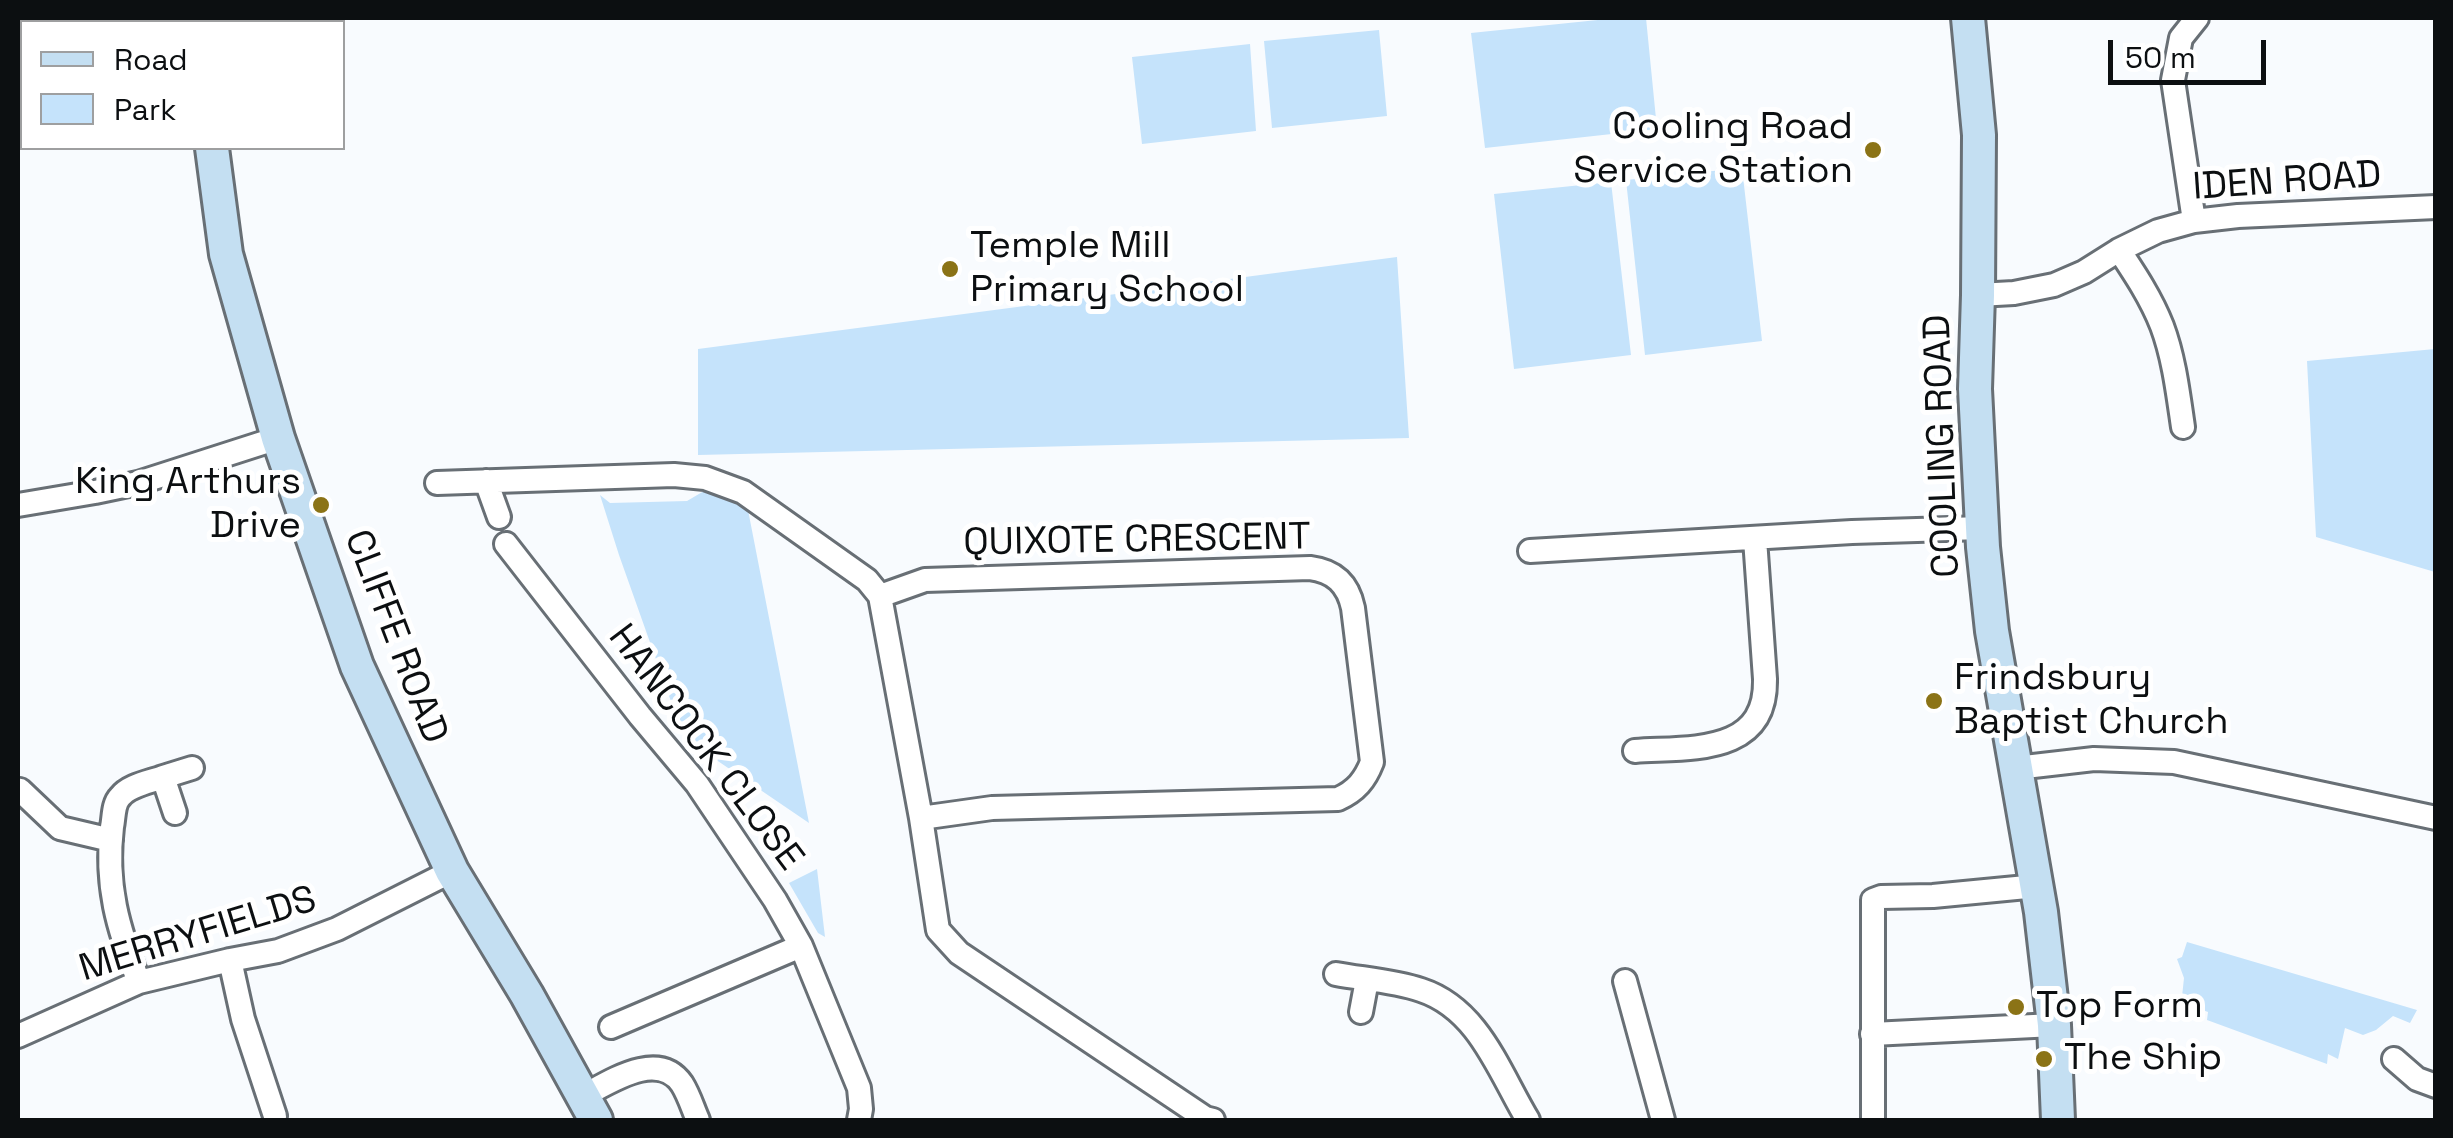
<!DOCTYPE html>
<style>
body{margin:0}
#map{position:relative;width:2453px;height:1138px;overflow:hidden;background:#f8fbfe;font-family:"Space Grotesk",sans-serif}
canvas{display:block}
.frame{position:absolute;inset:0;border:20px solid #0c0f11;pointer-events:none}
.legend{position:absolute;left:20px;top:20px;width:325px;height:130px;box-sizing:border-box;background:#fff;border:2px solid #9e9fa0;margin:0;padding:12px 18px;list-style:none;font-size:30px;color:#0c0f11}
.legend li{display:flex;align-items:center;gap:20px;height:50px}
.legend b{width:50px;border:2px solid #9e9fa0}
.scale{position:absolute;left:2108px;top:40px;width:158px;height:45px;box-sizing:border-box;border:5px solid #0c0f11;border-top:0;padding-left:12px;font-size:30px;line-height:35px;white-space:nowrap;color:#0c0f11;-webkit-text-stroke:8px #fff;paint-order:stroke}
</style>
<div id="map">
<canvas width="2453" height="1138"></canvas>
<div class="frame"></div>
<ul class="legend">
<li><b style="height:12px;background:#c4dff2"></b>Road</li>
<li><b style="height:28px;background:#c5e3fb"></b>Park</li>
</ul>
<div class="scale">50 m</div>
</div>
<script>
const c = document.querySelector('canvas').getContext('2d');
c.lineJoin = 'round';
function fillPath(path, color) { c.fillStyle = color; c.fill(path, 'evenodd'); }
function strokePath(path, color, width, dash) { c.strokeStyle = color; c.lineWidth = width; c.lineCap = dash ? 'butt' : 'round'; c.setLineDash(dash || []); c.stroke(path); }
function write(font, color, halo, rows, align = 'center') {
  c.font = font + ' "Space Grotesk",sans-serif'; c.lineWidth = 10; c.setLineDash([]); c.textBaseline = 'middle'; c.strokeStyle = halo; c.fillStyle = color; for (const [text, x, y, turn = 0] of rows) {
    c.save(); c.translate(x, y); c.rotate((+turn || 0) * Math.PI / 180); c.textAlign = isNaN(turn) ? turn : align; if (halo) c.strokeText(text, 0, 0); c.fillText(text, 0, 0); c.restore();
  }
}
const green = new Path2D(`
 M1617 18H1646L1657 129 1485 148 1471 33Z
 M1379 30 1387 116 1272 128 1264 41Z
 M1250 44 1256 131 1142 144 1132 57Z
 M1742 168 1762 341 1645 355 1626 180Z
 M1611 182 1631 355 1514 369 1494 194Z
 M1397 257 1409 438 698 455V349Z
 M2435 349H2436L2435 572 2316 537 2307 361Z
 M704 491 731 500 748 510 809 823 684 738 619 555 600 495 610 503 687 501Z
 M817 869 825 937 818 933 789 883Z
 M2187 942 2417 1010 2410 1023 2393 1016 2376 1030 2363 1035 2345 1028 2338 1059 2328 1054 2327 1064 2207 1020 2208 1012 2189 1005 2181 1006 2184 978 2177 959 2182 957Z`);
const street = new Path2D(`
 M2194 221 2173 80 2181 38 2197 18
 M2119 250C2135 274 2151 298 2162 326 2174 358 2178 393 2183 427
 M1978 295 2014 293 2054 285 2084 272 2119 250 2158 231 2194 221 2238 216 2436 207
 M486 481 499 517
 M437 483 674 475 705 478 743 492 867 580 880 596 921 818 938 930 959 953 1205 1118 1213 1120
 M18 505 95 492 138 483 278 438
 M506 544 640 716 697 784 775 900 801 946 859 1088 861 1109 859 1120
 M1530 551 1852 532 1982 528
 M880 596 925 580 1310 568C1334 571 1348 584 1353 608L1372 762C1365 780 1356 791 1338 799L992 808 921 818
 M1635 751C1689 747 1767 756 1765 679L1755 539
 M2016 768 2094 759 2174 762 2436 818
 M163 777 192 768
 M18 791 20 790 60 828 111 840
 M230 960 243 1019 275 1116
 M1336 974C1363 979 1394 981 1421 990 1479 1009 1499 1072 1528 1120
 M1625 981 1663 1120
 M139 982C118 929 105 885 112 827 114 818 113 804 120 797 129 785 150 782 163 777L175 813
 M1361 1012 1367 980
 M611 1027 801 946
 M1872 1034 2054 1025
 M18 1036 139 982 230 960 278 951 337 929 452 871
 M2394 1059 2417 1079 2436 1086
 M583 1096C610 1082 658 1049 682 1084 689 1095 693 1109 698 1120
 M1873 1120V900L1881 897 1933 896 2037 886`);
const secondary = new Path2D(`
 M186 18 187 22
 M1968 18 1979 135 1978 295 1975 389 1983 547 1992 631 2041 912 2054 1025 2058 1120
 M212 148 226 254 278 438 357 666 452 871 527 995 596 1120`);
const markers = [
 [1873,150,10,"#8b7316"],
 [950,269,10,"#8b7316"],
 [321,505,10,"#8b7316"],
 [1934,701,10,"#8b7316"],
 [2016,1007,10,"#8b7316"],
 [2044,1059,10,"#8b7316"]
];
const poiNames = [
 ["Cooling Road",1853,128,"right"],
 ["Service Station",1853,172,"right"],
 ["Temple Mill",970,247],
 ["Primary School",970,291],
 ["King Arthurs",301,483,"right"],
 ["Drive",301,527,"right"],
 ["Frindsbury",1954,679],
 ["Baptist Church",1954,723],
 ["Top Form",2036,1007],
 ["The Ship",2064,1059]
];
const streetNames = [
 ["IDEN ROAD",2287,182,-4],
 ["COOLING ROAD",1943,446,-92],
 ["QUIXOTE CRESCENT",1137,541,-1],
 ["CLIFFE ROAD",395,637,69],
 ["HANCOCK CLOSE",705,748,53],
 ["MERRYFIELDS",198,935,-17]
];
fillPath(green, '#c5e3fb');
strokePath(street, '#686f75', 28);
strokePath(secondary, '#686f75', 38);
strokePath(street, '#fff', 22);
strokePath(secondary, '#c4dff2', 32);
for (const [x, y, r, color] of markers) { const dot = new Path2D(); dot.arc(x, y, r, 0, 2 * Math.PI); c.fillStyle = color; c.fill(dot); strokePath(dot, '#fff', 4); }
write('38px', '#0c0f11', '#fff', poiNames, 'left');
write('38px', '#0c0f11', '#fff', streetNames);
</script>
